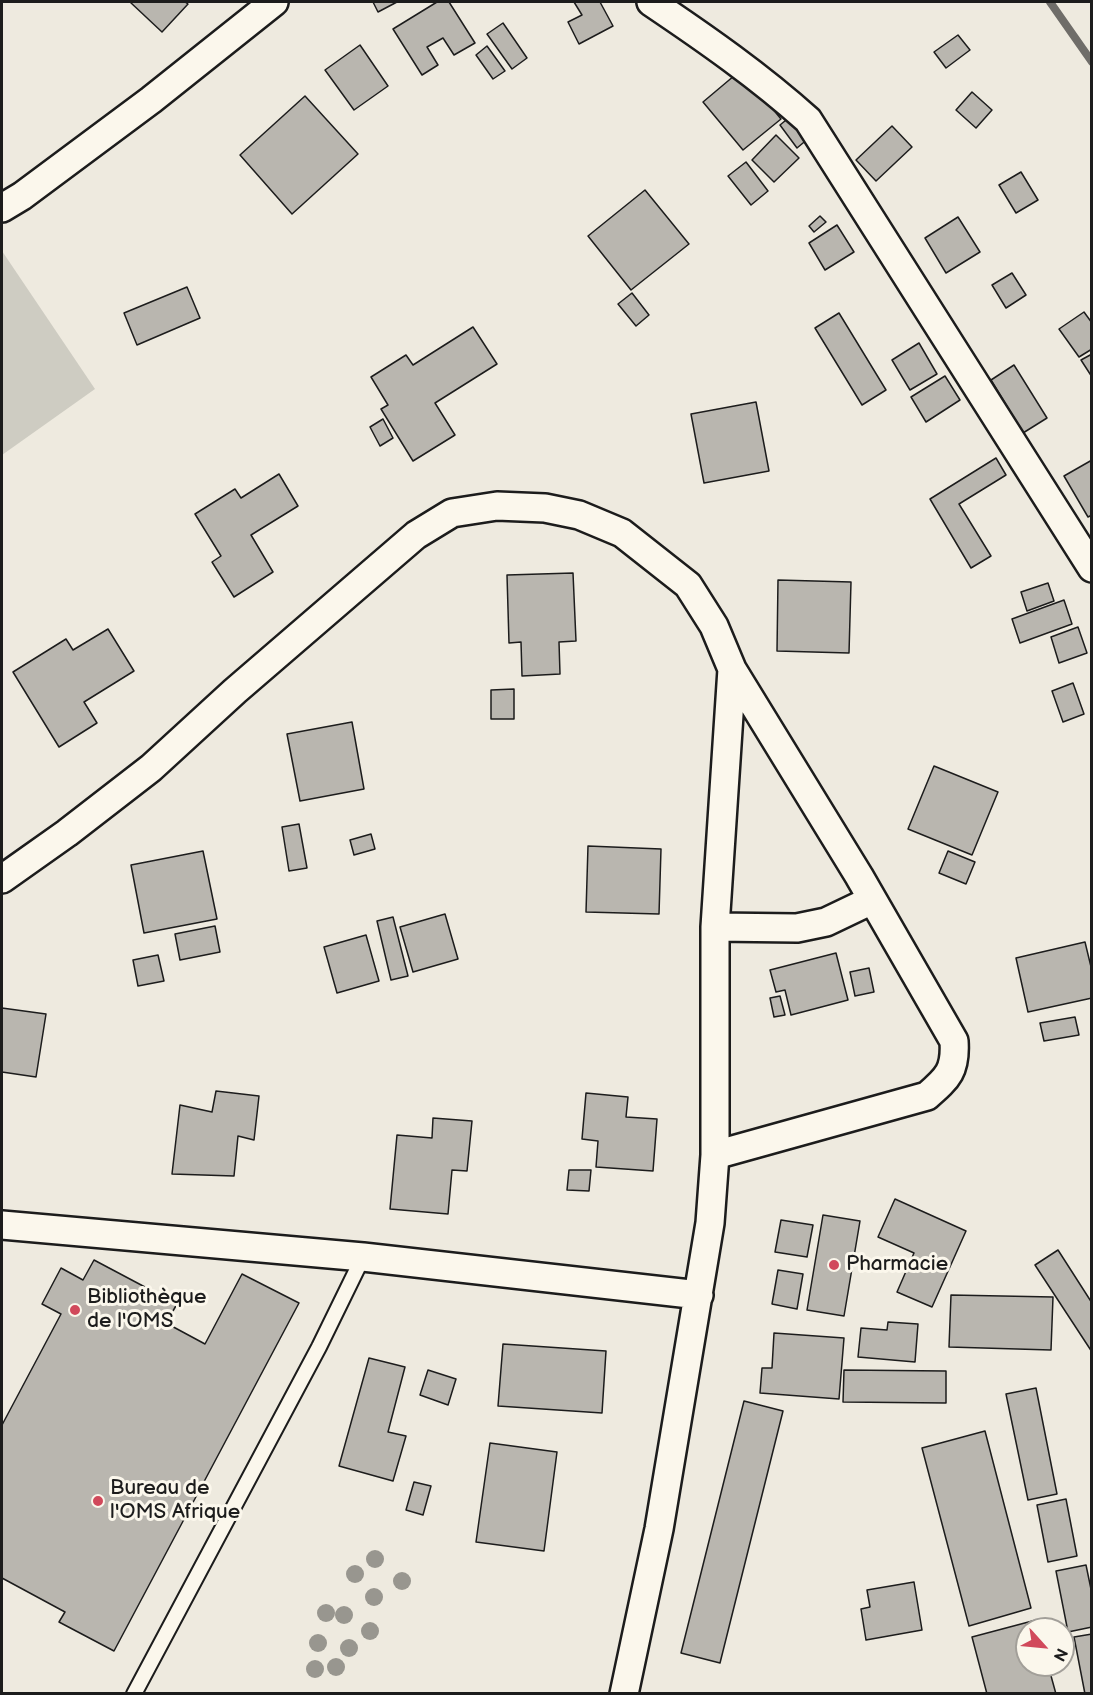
<!DOCTYPE html>
<meta charset="utf-8">
<style>
body{margin:0}
#map{position:relative;width:1093px;height:1695px;overflow:hidden;background:#eeeadf;font-family:"Balsamiq Sans",sans-serif}
canvas{display:block}
.frame{position:absolute;inset:0;border:3px solid #1c1c1c;pointer-events:none}
.north{position:absolute;left:1015px;top:1617px;width:60px;height:60px;box-sizing:border-box;background:#fbf7ec;border:2px solid #a29f99;border-radius:50%;rotate:117deg;font-size:16px;font-weight:700;line-height:24px;text-align:center;color:#1c1c1c}
.north::after{content:'';display:block;margin:auto;width:21px;height:27px;background:#d1495b;clip-path:polygon(50% 0,100% 100%,50% 72%,0 100%)}
</style>
<div id="map">
<canvas width="1093" height="1695"></canvas>
<div class="frame"></div>
<div class="north">N</div>
</div>
<script>
const c = document.querySelector('canvas').getContext('2d');
c.lineJoin = 'round';
function fillPath(path, color) { c.fillStyle = color; c.fill(path, 'evenodd'); }
function strokePath(path, color, width, dash) { c.strokeStyle = color; c.lineWidth = width; c.lineCap = dash ? 'butt' : 'round'; c.setLineDash(dash || []); c.stroke(path); }
function write(font, color, halo, rows, align = 'center') {
  c.font = font + ' "Balsamiq Sans",sans-serif'; c.lineWidth = 6; c.setLineDash([]); c.textBaseline = 'middle'; c.strokeStyle = halo; c.fillStyle = color; for (const [text, x, y, turn = 0] of rows) {
    c.save(); c.translate(x, y); c.rotate((+turn || 0) * Math.PI / 180); c.textAlign = isNaN(turn) ? turn : align; if (halo) c.strokeText(text, 0, 0); c.fillText(text, 0, 0); c.restore();
  }
}
const green = new Path2D(`
 M2 251 95 389 2 455Z`);
const stream = new Path2D(`
 M1050 2 1092 62`);
const building = new Path2D(`
 M130 2H185L188 4 162 32Z
 M373 2H397L378 12Z
 M437 2H449L475 43 454 55 443 38 427 47 438 65 422 75 393 29Z
 M574 2H600L613 26 579 44 568 22 582 15Z
 M503 23 527 58 512 69 487 34Z
 M958 35 970 50 946 68 934 52Z
 M360 45 388 86 354 110 325 70Z
 M487 46 505 71 493 79 476 55Z
 M741 70 781 119 743 150 703 102Z
 M972 92 992 110 976 128 956 110Z
 M305 96 358 154 292 214 240 155Z
 M791 116 809 138 797 148 780 125Z
 M892 126 912 147 876 181 856 160Z
 M776 135 799 158 774 182 752 160Z
 M746 162 768 191 751 205 728 176Z
 M1021 172 1038 200 1016 213 999 185Z
 M645 190 689 244 631 290 588 236Z
 M820 216 826 222 814 232 809 226Z
 M958 217 980 252 946 273 925 238Z
 M837 225 854 252 825 270 809 243Z
 M1012 273 1026 295 1006 308 992 285Z
 M187 287 200 318 137 345 124 313Z
 M632 293 649 315 636 326 618 304Z
 M1084 312 1092 323V349L1079 357 1059 329Z
 M839 313 886 390 862 405 815 328Z
 M473 327 497 364 435 403 455 435 413 461 381 409 388 405 371 377 406 355 413 365Z
 M919 343 937 374 910 390 892 360Z
 M1092 354V377L1081 360Z
 M1014 365 1047 418 1023 433 991 380Z
 M945 376 960 400 926 422 911 397Z
 M756 402 769 471 704 483 691 414Z
 M383 419 393 438 380 446 370 427Z
 M996 458 1006 475 959 504 991 556 971 568 930 499Z
 M1092 460V515L1088 517 1064 476Z
 M279 474 298 506 251 535 273 572 234 597 212 562 221 556 195 514 235 489 241 498Z
 M573 573 576 641 559 642 560 674 522 676 521 642 509 643 507 575Z
 M778 580 851 582 849 653 777 651Z
 M1048 583 1054 601 1027 611 1021 592Z
 M1064 600 1072 624 1020 643 1012 619Z
 M1078 627 1087 653 1059 663 1051 637Z
 M108 629 134 671 84 702 97 723 59 747 13 672 66 639 73 650Z
 M1073 683 1084 714 1063 722 1052 691Z
 M514 689V719H491V690Z
 M352 722 364 789 300 801 287 734Z
 M934 766 998 792 972 855 908 829Z
 M299 824 307 868 289 871 282 827Z
 M371 834 375 849 354 855 350 840Z
 M588 846 661 849 659 914 586 912Z
 M203 851 217 919 144 933 131 865Z
 M948 851 975 862 966 884 939 873Z
 M445 914 458 959 413 972 400 927Z
 M393 917 408 976 391 980 377 921Z
 M215 926 220 952 180 960 175 934Z
 M366 935 379 981 337 993 324 947Z
 M1085 942 1092 971V998L1028 1012 1016 958Z
 M836 953 848 1000 791 1015 785 990 776 992 770 970Z
 M158 955 164 981 138 986 133 960Z
 M869 968 874 992 855 996 850 972Z
 M780 996 785 1015 774 1017 770 998Z
 M2 1008 46 1014 36 1077 2 1072Z
 M1075 1017 1079 1035 1044 1041 1040 1023Z
 M216 1091 259 1096 254 1140 238 1136 234 1176 172 1174 180 1105 212 1112Z
 M586 1093 628 1097 626 1117 657 1119 653 1171 596 1167 598 1141 582 1139Z
 M433 1118 472 1121 467 1171 452 1170 448 1214 390 1209 397 1135 432 1138Z
 M569 1170H591L589 1191 567 1190Z
 M895 1199 966 1231 932 1307 897 1292 914 1253 878 1237Z
 M823 1215 860 1221 844 1316 807 1310Z
 M781 1220 813 1225 807 1257 775 1252Z
 M1058 1250 1092 1303V1352L1035 1265Z
 M94 1260 177 1304 166 1323 205 1344 242 1274 299 1303 114 1651 59 1622 65 1612 2 1578V1425L61 1314 42 1304 61 1268 83 1280Z
 M778 1270 803 1274 797 1309 772 1304Z
 M951 1295 1053 1297 1051 1350 949 1347Z
 M888 1322 918 1324 915 1362 858 1357 861 1328 887 1330Z
 M774 1333 844 1338 839 1399 760 1393 762 1368H772Z
 M503 1344 606 1351 602 1413 498 1406Z
 M369 1358 405 1367 388 1432 406 1436 393 1481 339 1466Z
 M428 1370 456 1379 448 1405 420 1395Z
 M844 1370 946 1371V1403L843 1402Z
 M1036 1388 1057 1494 1028 1500 1006 1394Z
 M744 1401 783 1411 720 1663 681 1653Z
 M985 1431 1031 1608 969 1626 922 1448Z
 M490 1443 557 1452 544 1551 476 1542Z
 M414 1482 431 1486 423 1515 406 1510Z
 M1066 1499 1077 1556 1048 1562 1037 1505Z
 M1086 1565 1092 1594V1627L1068 1632 1056 1571Z
 M914 1582 922 1630 866 1640 861 1609 870 1607 867 1590Z
 M1036 1620 1039 1629H1027V1665H1048L1056 1694H987L972 1637Z
 M1092 1634V1694H1085L1074 1637Z`);
const lane = new Path2D(`
 M134 1694 319 1347 363 1257`);
const street = new Path2D(`
 M651 2C706 39 759 76 808 120L1092 568
 M2 208 22 196 151 100 274 2
 M2 879 67 833 151 768 235 691 416 535 452 513 497 506 545 508 579 515 622 533 688 585 714 626 732 669 859 876 954 1041C956 1070 948 1078 927 1096L715 1155
 M715 927 797 928 826 922 872 900
 M2 1225 363 1257 699 1295
 M624 1694 659 1529 710 1223 715 1155V927L732 669`);
const trees = [
 [375,1559],
 [355,1574],
 [402,1581],
 [374,1597],
 [326,1613],
 [344,1615],
 [370,1631],
 [318,1643],
 [349,1648],
 [336,1667],
 [315,1669]
];
const markers = [
 [834,1265,6,"#d1495b"],
 [75,1310,6,"#d1495b"],
 [98,1501,6,"#d1495b"]
];
const poiNames = [
 ["Pharmacie",846,1265],
 ["Bibliothèque",87,1298],
 ["de l'OMS",87,1322],
 ["Bureau de",110,1489],
 ["l'OMS Afrique",110,1513]
];
fillPath(green, '#ceccc2');
strokePath(stream, '#6f6d69', 8);
fillPath(building, '#b9b6af');
strokePath(building, '#1c1c1c', 1.5);
strokePath(lane, '#1c1c1c', 18);
strokePath(street, '#1c1c1c', 32);
strokePath(lane, '#fbf7ec', 14);
strokePath(street, '#fbf7ec', 27);
c.fillStyle = '#98968f';
for (const [x, y] of trees) { c.beginPath(); c.arc(x, y, 9, 0, 2 * Math.PI); c.fill(); }
for (const [x, y, r, color] of markers) { const dot = new Path2D(); dot.arc(x, y, r, 0, 2 * Math.PI); c.fillStyle = color; c.fill(dot); strokePath(dot, '#fbf7ec', 2); }
write('21px', '#1c1c1c', '#fbf7ec', poiNames, 'left');
</script>
